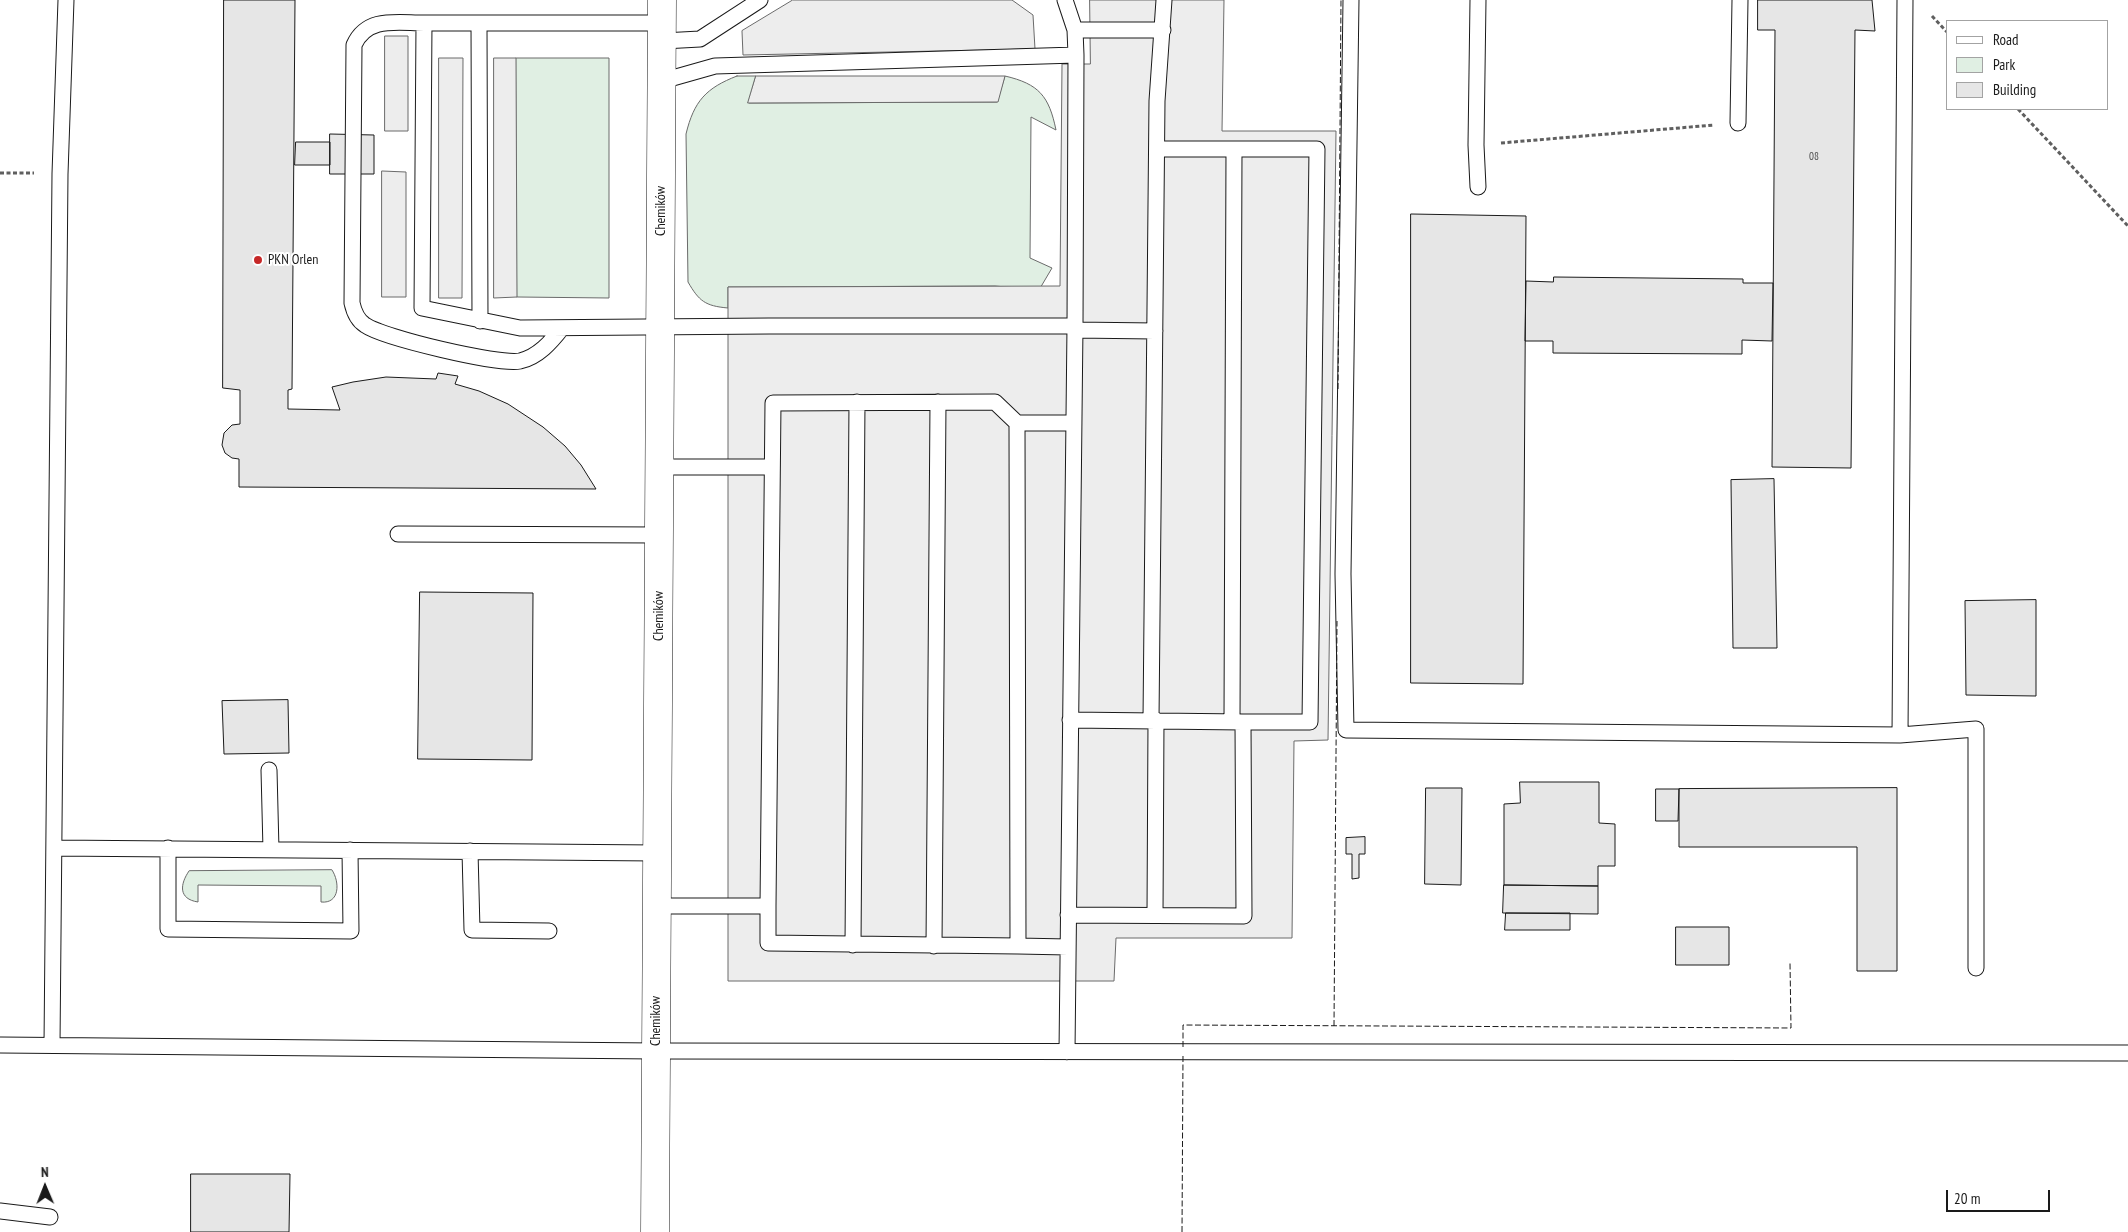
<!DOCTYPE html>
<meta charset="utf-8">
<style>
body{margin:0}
#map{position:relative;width:2128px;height:1232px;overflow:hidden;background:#fff;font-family:"PT Sans Narrow",sans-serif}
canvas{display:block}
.legend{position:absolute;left:1946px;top:20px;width:162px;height:90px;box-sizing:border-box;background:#fff;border:1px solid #a3a3a3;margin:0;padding:6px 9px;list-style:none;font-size:15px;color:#1a1a1a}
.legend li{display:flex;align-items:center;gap:10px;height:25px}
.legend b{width:25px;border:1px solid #a3a3a3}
.north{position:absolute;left:20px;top:1162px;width:50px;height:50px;-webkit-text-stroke:4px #fff;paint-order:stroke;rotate:359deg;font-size:14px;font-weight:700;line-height:20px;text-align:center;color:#1a1a1a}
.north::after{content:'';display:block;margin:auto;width:18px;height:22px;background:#1a1a1a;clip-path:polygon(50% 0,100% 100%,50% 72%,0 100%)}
.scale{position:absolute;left:1946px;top:1190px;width:104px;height:22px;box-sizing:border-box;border:2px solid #1a1a1a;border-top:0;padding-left:6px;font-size:15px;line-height:18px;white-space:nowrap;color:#1a1a1a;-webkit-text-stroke:4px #fff;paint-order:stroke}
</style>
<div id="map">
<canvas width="2128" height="1232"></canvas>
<ul class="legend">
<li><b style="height:6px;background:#fff"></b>Road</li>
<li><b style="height:14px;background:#e0efe3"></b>Park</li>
<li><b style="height:14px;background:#e6e6e6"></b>Building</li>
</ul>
<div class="north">N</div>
<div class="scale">20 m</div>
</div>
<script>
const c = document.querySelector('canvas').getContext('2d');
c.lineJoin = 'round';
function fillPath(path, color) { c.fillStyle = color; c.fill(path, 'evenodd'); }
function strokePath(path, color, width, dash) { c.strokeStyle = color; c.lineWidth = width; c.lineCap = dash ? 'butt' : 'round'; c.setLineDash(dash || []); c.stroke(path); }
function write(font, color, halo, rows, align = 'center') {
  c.font = font + ' "PT Sans Narrow",sans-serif'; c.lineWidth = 4; c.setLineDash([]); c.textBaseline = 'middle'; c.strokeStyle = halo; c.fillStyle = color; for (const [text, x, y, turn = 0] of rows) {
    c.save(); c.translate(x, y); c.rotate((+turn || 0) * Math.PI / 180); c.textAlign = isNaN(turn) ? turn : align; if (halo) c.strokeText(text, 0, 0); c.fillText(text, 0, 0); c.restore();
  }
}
const green = new Path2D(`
 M516 58H609V298L517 297Z
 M737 76H756L749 103 997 102 1005 76C1039 84 1049 96 1056 130L1031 117 1030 258 1052 268 1039 290 995 286 728 287V308C705 306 699 301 688 282L686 134C694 101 706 88 737 76Z
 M332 870C340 882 340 904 321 902V886L198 885V902C178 899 180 884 189 871Z`);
const parking = new Path2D(`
 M793 0H1012L1033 15 1035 49 743 55 742 31Z
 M1090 0H1224L1222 131H1336L1328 740 1294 741 1292 938H1116L1114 981H728V287L1060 286 1062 64H1090Z
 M385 36H408V131H385Z
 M439 58H463L462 298H439Z
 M494 58H516L517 297 494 298Z
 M756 76H1005L998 102 748 103Z
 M382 171 406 172V297H382Z`);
const building = new Path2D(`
 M224 0H295L292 389 288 390V409L340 410 332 387 353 382 386 377 436 379 438 373 458 376 455 384 479 391 508 404 543 427 565 446 581 465 596 489 239 487V459L232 458 225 453 222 445 224 433 232 425 240 424V390L223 388Z
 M1758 0H1872L1875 31 1855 30 1851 468 1772 467 1775 30H1758Z
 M330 134 374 135V174H330Z
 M296 142H330V165H295Z
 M1411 214 1526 216 1523 684 1411 683Z
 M1554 277 1743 279V283H1773L1772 341 1742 340V354L1553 353V341H1525L1526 281 1553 282Z
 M1774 479 1777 648H1733L1731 480Z
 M420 592 533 593 532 760 418 759Z
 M2036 600V696L1966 695 1965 601Z
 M288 700 289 753 224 754 222 701Z
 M1520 782H1599V823L1615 824V866H1598V886L1504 885V804L1520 803Z
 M1426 788H1462L1461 885 1425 884Z
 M1897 788V971H1857V847H1679V789Z
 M1656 789H1679L1678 821H1656Z
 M1365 837V854H1359V878L1352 879V854H1346V838Z
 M1504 885 1598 886V914L1503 913Z
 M1506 913H1570V930H1505Z
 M1676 927H1729V965H1676Z
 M191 1174H290L289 1232H191Z`);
const path = new Path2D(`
 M1932 16 1947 32
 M2018 109 2128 226
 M1501 143 1714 125
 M0 173H34`);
const service = new Path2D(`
 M1351 0 1343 574 1346 730 1900 735 1905 0
 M1478 0 1476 145 1478 187
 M424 23C397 23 367 16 354 45L352 303C354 312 357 320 365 325 384 338 498 365 520 361 538 357 551 342 562 328
 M662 23H424L422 308 520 328 769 326H1075L1076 55 1075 30 1065 0
 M479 24 480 321
 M1075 30H1163
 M663 41 700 39 760 0
 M662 81 715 66 1076 55
 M1738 123 1740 0
 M1157 149H1234
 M1075 330 1155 331
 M1017 423H1074
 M659 467H772
 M398 534 659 535
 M1151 720 1157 101 1164 0
 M1232 721 1234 149H1317L1310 722H1243
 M1900 735 1976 729V968
 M269 770 271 850
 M54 848 657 853
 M168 848V929L351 931 350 850
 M470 851 472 930 549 931
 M657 906H768V943L1018 946 1017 423 995 402 773 403 768 906
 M1068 915 1244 916 1243 722 1070 720
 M1155 915 1156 720
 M853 945 857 402
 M934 946 938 402
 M1018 946 1068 947
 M52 1044 60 174 66 0
 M0 1045 656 1051 2128 1053
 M1067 1052 1075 326
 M0 1211 50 1217`);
const minor = new Path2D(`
 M655 1232 662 0`);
const fence = new Path2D(`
 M1338 389 1341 0
 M1334 1026 1337 621
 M1183 1047V1025L1791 1028 1790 963
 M1182 1232 1183 1055`);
const markers = [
 [258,260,5,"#c62828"]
];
const numberNames = [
 ["08",1814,157]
];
const streetNames = [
 ["Chemików",661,211,-90],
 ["Chemików",659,616,-90],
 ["Chemików",656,1021,-90]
];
const poiNames = [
 ["PKN Orlen",268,260]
];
fillPath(green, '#e0efe3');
strokePath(green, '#6a6a6a', 1);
fillPath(parking, '#ededed');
strokePath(parking, '#6a6a6a', 1);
fillPath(building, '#e6e6e6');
strokePath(building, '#1a1a1a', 1);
strokePath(service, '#1a1a1a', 17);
strokePath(minor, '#1a1a1a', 29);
strokePath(path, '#5f5f5f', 3, [4, 2.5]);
strokePath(service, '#fff', 15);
strokePath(minor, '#fff', 28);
strokePath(fence, '#1a1a1a', 1, [6, 2.5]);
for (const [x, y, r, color] of markers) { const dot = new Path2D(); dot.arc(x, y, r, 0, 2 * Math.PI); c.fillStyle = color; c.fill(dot); strokePath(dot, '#fff', 2); }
write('11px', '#4d4d4d', null, numberNames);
write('14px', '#1a1a1a', '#fff', streetNames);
write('14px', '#1a1a1a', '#fff', poiNames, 'left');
</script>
